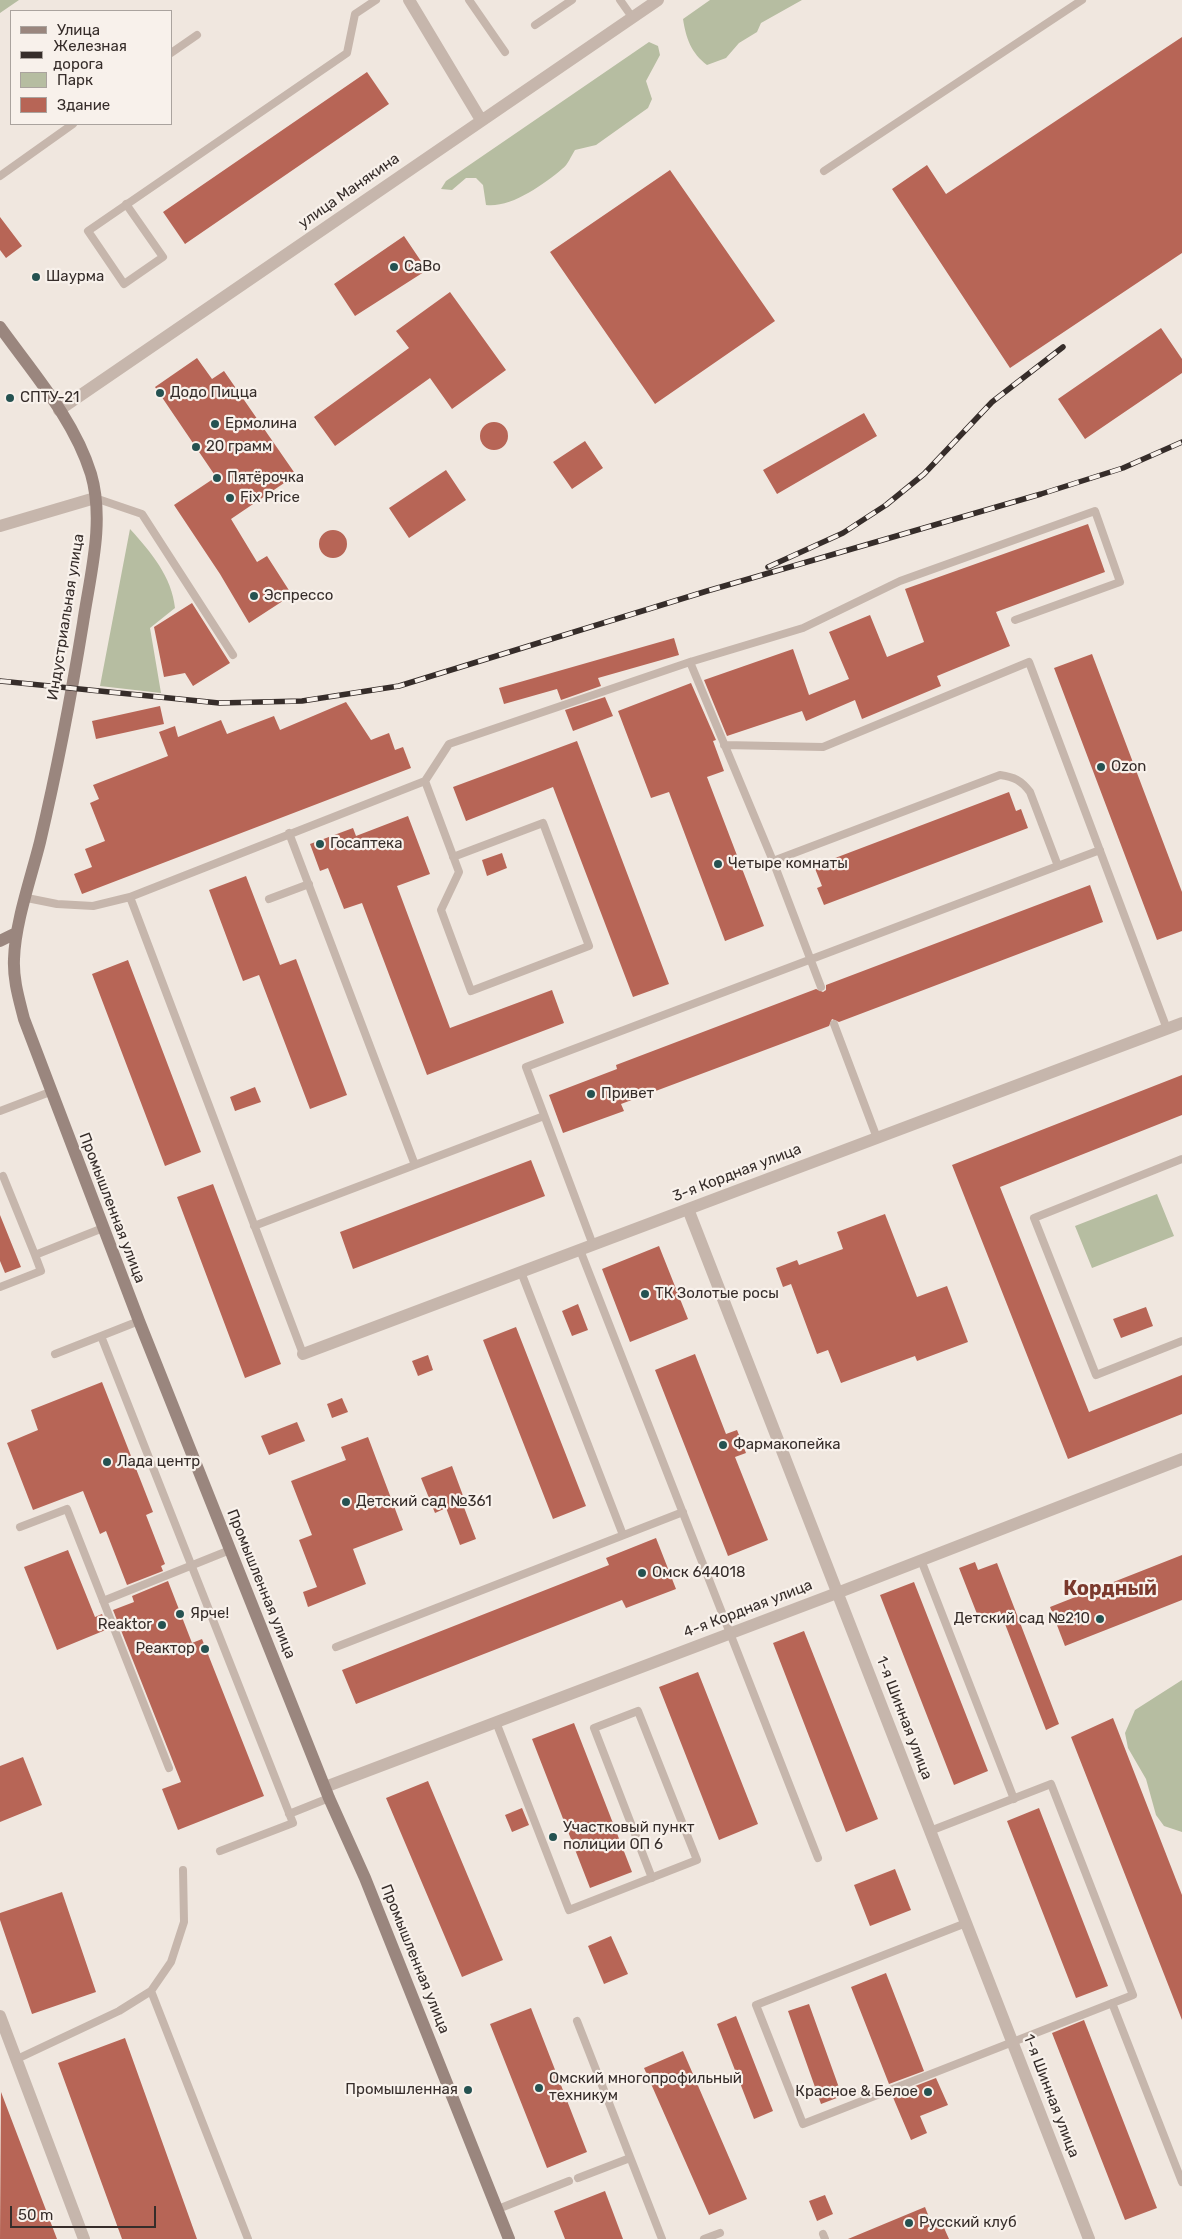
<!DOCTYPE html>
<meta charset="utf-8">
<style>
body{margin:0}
#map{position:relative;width:1182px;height:2239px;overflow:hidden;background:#f0e7df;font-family:Rubik,sans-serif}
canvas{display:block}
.legend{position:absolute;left:10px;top:10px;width:162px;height:115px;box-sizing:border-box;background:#f8f1eb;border:1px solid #aaa39e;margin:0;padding:6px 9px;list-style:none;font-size:15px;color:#362d2a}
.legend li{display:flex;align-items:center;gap:10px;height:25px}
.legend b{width:25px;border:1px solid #aaa39e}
.scale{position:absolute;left:10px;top:2206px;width:146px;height:22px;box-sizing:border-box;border:2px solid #362d2a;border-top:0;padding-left:6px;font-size:15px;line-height:18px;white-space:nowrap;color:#362d2a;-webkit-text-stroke:4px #f8f1eb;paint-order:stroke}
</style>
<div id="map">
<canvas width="1182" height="2239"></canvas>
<ul class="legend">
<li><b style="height:6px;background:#9a867e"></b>Улица</li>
<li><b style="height:6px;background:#362d2a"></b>Железная дорога</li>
<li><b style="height:14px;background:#b6bda1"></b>Парк</li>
<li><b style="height:14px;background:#b76556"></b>Здание</li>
</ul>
<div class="scale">50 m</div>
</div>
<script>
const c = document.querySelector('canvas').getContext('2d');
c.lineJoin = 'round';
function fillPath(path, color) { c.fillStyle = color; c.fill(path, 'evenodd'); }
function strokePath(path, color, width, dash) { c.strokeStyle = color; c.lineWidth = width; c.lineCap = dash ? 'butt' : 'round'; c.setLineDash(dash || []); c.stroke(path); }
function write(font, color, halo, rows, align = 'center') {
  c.font = font + ' Rubik,sans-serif'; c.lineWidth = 4.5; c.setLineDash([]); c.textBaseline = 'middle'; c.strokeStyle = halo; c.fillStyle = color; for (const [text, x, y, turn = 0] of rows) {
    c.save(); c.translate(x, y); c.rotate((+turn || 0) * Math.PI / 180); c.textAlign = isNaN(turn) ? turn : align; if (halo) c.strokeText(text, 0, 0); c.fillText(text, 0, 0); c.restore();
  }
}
const green = new Path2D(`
 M0 0H19L0 13Z
 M710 0H802L761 23 757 32 739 43 726 58 707 65C691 53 686 38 683 19Z
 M649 42 658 46 660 55 646 81 652 99 648 108 596 145 575 150C571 156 568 165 562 169 543 185 511 208 486 205L483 185 476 178H466L452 190 441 189 446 181Z
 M130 529C151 552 172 577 175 608L150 628 161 693 100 686Z
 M1157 1194 1174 1236 1092 1268 1075 1226Z
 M1182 1680V1832L1164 1826 1156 1815 1146 1779 1128 1748 1125 1733 1135 1710Z`);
const building = new Path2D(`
 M1182 37V253L1010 368 892 189 927 165 946 194Z
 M367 72 389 104 185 244 163 212Z
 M670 170 775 321 655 404 550 252Z
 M0 217 22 246 6 258 0 250Z
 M404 236 427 270 355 316 334 284Z
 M450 292 506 370 452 409 430 378 335 446 314 417 409 348 396 331Z
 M1161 328 1182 359V373L1085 439 1058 399Z
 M197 358 212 379 224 371 296 475 231 519 257 562 267 556 292 595 249 623 220 574 174 505 216 477 155 387Z
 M864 413 877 436 777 494 763 470Z
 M480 436a14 14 0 1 1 28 0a14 14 0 1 1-28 0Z
 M585 441 603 468 572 489 553 462Z
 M446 470 466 500 409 538 389 508Z
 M1088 524 1105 572 996 612 1010 646 937 676 941 686 862 719 855 700 806 721 802 711 727 736 704 680 793 649 809 695 849 679 829 632 870 615 887 657 924 642 905 589Z
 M319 544a14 14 0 1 1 28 0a14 14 0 1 1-28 0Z
 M192 603 230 663 193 686 185 673 164 677 154 627Z
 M674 638 679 655 598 678 601 686 561 700 557 689 504 704 499 688Z
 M1092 654 1182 892V931L1157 940 1054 668Z
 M691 683 716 740 713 741 724 771 707 777 764 926 725 941 669 792 651 798 618 711Z
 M605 697 613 716 573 731 565 710Z
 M346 702 371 740 389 733 395 750 403 747 411 768 82 894 74 874 92 867 85 849 105 841 90 803 99 799 93 785 168 756 159 732 175 726 178 737 221 720 227 734 274 716 280 730Z
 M160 706 164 724 96 739 92 721Z
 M577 741 669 984 633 997 553 787 466 821 453 787Z
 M1009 792 1016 811 1021 809 1028 828 824 905 817 888 822 886 814 866Z
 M408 816 430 874 397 886 450 1028 552 990 564 1023 427 1075 362 903 344 909 328 868 320 871 310 844 353 828 356 836Z
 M502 853 507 868 487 876 482 860Z
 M246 876 280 965 296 959 347 1095 310 1109 259 975 243 981 209 890Z
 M1090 885 1103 922 839 1022 832 1019 829 1026 621 1104 624 1111 563 1133 549 1095 617 1069 616 1065 816 989 823 992 826 990V985Z
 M128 960 201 1152 165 1166 92 974Z
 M1182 1075V1115L1000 1187 1089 1412 1182 1375V1414L1068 1459 952 1165Z
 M255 1087 261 1102 235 1111 230 1097Z
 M531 1160 545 1196 353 1269 340 1232Z
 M213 1184 281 1364 245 1378 177 1197Z
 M885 1214 917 1297 947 1286 968 1342 917 1361 915 1356 841 1383 828 1350 817 1354 791 1284 783 1287 776 1268 797 1260 799 1265 843 1249 837 1232Z
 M0 1215 21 1267 5 1273 0 1261Z
 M659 1246 688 1319 630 1342 602 1269Z
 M578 1304 588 1330 572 1336 562 1311Z
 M1146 1307 1153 1326 1121 1338 1113 1319Z
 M516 1327 586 1506 553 1519 483 1340Z
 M695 1354 726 1434 737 1430 746 1453 735 1457 768 1540 728 1556 655 1370Z
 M428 1355 433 1370 418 1376 412 1361Z
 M102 1382 153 1512 146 1515 165 1564 161 1566 163 1571 127 1585 106 1531 100 1534 83 1491 33 1510 7 1443 38 1430 31 1410Z
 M342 1398 348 1412 332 1418 327 1404Z
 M297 1422 305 1441 269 1455 261 1436Z
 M368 1437 403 1530 353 1549 366 1584 308 1607 303 1592 317 1587 299 1540 312 1535 291 1481 346 1460 341 1447Z
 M452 1466 465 1501 462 1502 476 1539 460 1545 446 1508 435 1513 421 1478Z
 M656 1538 676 1589 626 1608 622 1600 356 1704 342 1670 609 1565 606 1558Z
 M68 1550 95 1617 102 1614 108 1629 57 1650 24 1567Z
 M1182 1555V1600L1065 1646 1050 1607Z
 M975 1562 978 1570 997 1563 1059 1724 1046 1730 1000 1611 979 1619 959 1568Z
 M168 1581 192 1643 202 1639 264 1796 178 1830 162 1789 181 1782 113 1610 134 1602 132 1596Z
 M914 1582 988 1771 954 1785 880 1595Z
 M804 1631 878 1819 846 1832 773 1643Z
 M698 1672 758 1824 719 1840 659 1687Z
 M1113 1718 1182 1895V2020L1071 1737Z
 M574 1723 632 1872 590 1888 532 1739Z
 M23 1757 42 1805 0 1822V1766Z
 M428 1781 503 1960 462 1977 386 1798Z
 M522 1808 529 1825 512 1832 505 1815Z
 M1039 1808 1108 1986 1076 1998 1007 1821Z
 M895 1869 911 1910 870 1926 854 1885Z
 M62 1892 96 1992 32 2014 0 1920V1913Z
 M611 1936 628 1974 604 1984 588 1946Z
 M886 1973 924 2071 889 2084 851 1987Z
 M809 2004 842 2096 821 2104 788 2011Z
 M531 2008 587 2152 547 2168 490 2024Z
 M736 2016 773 2111 754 2119 717 2024Z
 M1084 2020 1157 2208 1125 2220 1052 2033Z
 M125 2038 197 2239H122L58 2063Z
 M683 2051 747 2199 709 2215 644 2068Z
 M936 2078 948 2105 920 2116 927 2133 911 2140 892 2095Z
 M1 2092 57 2239H0Z
 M605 2191 623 2239H565L554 2211Z
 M825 2195 833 2214 817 2221 809 2201Z
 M925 2207 932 2225 941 2221 949 2239H848Z`);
const service = new Path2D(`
 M469 0 505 52
 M620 0 632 17
 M535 25 572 0
 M171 53 197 35
 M824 171 1082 0
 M0 176 73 124
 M126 204 163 257 124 284 88 231 347 53 355 14 376 0
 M95 498 142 514 233 655
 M690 662 773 861
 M724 745 823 747 1029 662 1167 1029
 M425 781 459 872 441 910 471 991 589 946 543 823 453 857
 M289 833 415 1165
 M130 897 303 1354
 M27 898 57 904 93 906 130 897 425 781 449 744 690 662 803 628 900 581 1095 511 1120 582 1015 620
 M269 899 309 884
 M821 987 773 861 1000 775C1014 777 1021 780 1030 792L1058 866
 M834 1024 877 1138
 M0 1111 50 1092
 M1182 1159 1034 1218 1096 1375 1182 1341
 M3 1176 35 1255
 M254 1226 544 1116
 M593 1245 526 1067 1100 850
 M580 1250 818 1858
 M521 1272 623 1535
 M0 1287 41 1271 35 1255 103 1228
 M139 1321 101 1336 293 1823 220 1851
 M55 1354 101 1336
 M20 1527 67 1509 169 1768
 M921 1560 1014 1799
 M103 1601 230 1550
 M336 1647 683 1512
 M496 1722 569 1910 697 1860 638 1711 594 1728 652 1878
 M289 1814 329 1798
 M930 1831 1051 1784 1133 1995 803 2124 756 2005 966 1923
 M151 1991 248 2239
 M1112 2003 1182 2182
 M577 2021 662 2239
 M17 2059 119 2011 151 1991 171 1962 184 1922 183 1870
 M578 2178 630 2158
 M498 2209 569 2181
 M823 2234 825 2239
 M704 2239 720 2233`);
const minor = new Path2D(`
 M409 0 481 120
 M59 410 658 0
 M0 526 95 498
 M688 1209 1089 2239
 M303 1354 1182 1023
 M325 1787 837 1593 1182 1459
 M0 2016 84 2239`);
const secondary = new Path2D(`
 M0 327C33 373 74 419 91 474 105 522 90 575 83 623 71 697 57 770 40 842 31 878 15 923 14 959 13 980 19 999 24 1019L139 1321 329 1798 365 1878 509 2239
 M0 941 16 933`);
const rail = new Path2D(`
 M768 567 843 533 886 505 924 474 992 402 1063 347
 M0 681 219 703 302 701 399 686 707 591 1041 494 1123 468 1182 442`);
const markers = [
 [394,267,5,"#255251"],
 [36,277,5,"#255251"],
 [160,393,5,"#255251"],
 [10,398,5,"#255251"],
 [215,424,5,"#255251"],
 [196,447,5,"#255251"],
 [217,478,5,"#255251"],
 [230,498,5,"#255251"],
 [254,596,5,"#255251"],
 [1101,767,5,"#255251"],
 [320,844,5,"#255251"],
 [718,864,5,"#255251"],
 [591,1094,5,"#255251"],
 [645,1294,5,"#255251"],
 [723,1445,5,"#255251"],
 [107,1462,5,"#255251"],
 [346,1502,5,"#255251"],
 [642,1573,5,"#255251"],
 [180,1614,5,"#255251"],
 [1100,1619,5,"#255251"],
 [162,1625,5,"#255251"],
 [205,1649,5,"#255251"],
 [553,1837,5,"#255251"],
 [539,2088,5,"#255251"],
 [468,2090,5,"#255251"],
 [928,2092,5,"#255251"],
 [909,2223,5,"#255251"]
];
const streetNames = [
 ["улица Манякина",349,191,-35],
 ["Индустриальная улица",66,617,-81],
 ["3-я Кордная улица",737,1173,-21],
 ["Промышленная улица",112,1208,69],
 ["Промышленная улица",261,1584,68],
 ["4-я Кордная улица",748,1609,-21],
 ["1-я Шинная улица",904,1718,69],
 ["Промышленная улица",415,1959,68],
 ["1-я Шинная улица",1051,2096,69]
];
const poiNames = [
 ["СаВо",404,267],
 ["Шаурма",46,277],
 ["Додо Пицца",170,393],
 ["СПТУ-21",20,398],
 ["Ермолина",225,424],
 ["20 грамм",206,447],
 ["Пятёрочка",227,478],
 ["Fix Price",240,498],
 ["Эспрессо",264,596],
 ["Ozon",1111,767],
 ["Госаптека",330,844],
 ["Четыре комнаты",728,864],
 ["Привет",601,1094],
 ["ТК Золотые росы",655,1294],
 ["Фармакопейка",733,1445],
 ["Лада центр",117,1462],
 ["Детский сад №361",356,1502],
 ["Омск 644018",652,1573],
 ["Ярче!",190,1614],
 ["Детский сад №210",1090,1619,"right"],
 ["Reaktor",152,1625,"right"],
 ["Реактор",195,1649,"right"],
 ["Участковый пункт",563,1828],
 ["полиции ОП 6",563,1845],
 ["Омский многопрофильный",549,2079],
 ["техникум",549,2096],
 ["Промышленная",458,2090,"right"],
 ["Красное & Белое",918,2092,"right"],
 ["Русский клуб",919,2223]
];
const districtNames = [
 ["Кордный",1110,1589]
];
fillPath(green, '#b6bda1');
fillPath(building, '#b76556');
strokePath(service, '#c6b6ac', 8);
strokePath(minor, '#c6b6ac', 12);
strokePath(secondary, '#9a867e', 12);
strokePath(rail, '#362d2a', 5.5);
strokePath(rail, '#f8f1eb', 4, [11]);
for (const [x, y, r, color] of markers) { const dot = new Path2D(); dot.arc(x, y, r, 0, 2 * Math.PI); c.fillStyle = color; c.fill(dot); strokePath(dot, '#f8f1eb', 2); }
write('15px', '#362d2a', '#f8f1eb', streetNames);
write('15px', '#362d2a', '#f8f1eb', poiNames, 'left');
write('bold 20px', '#7b392d', '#f8f1eb', districtNames);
</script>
